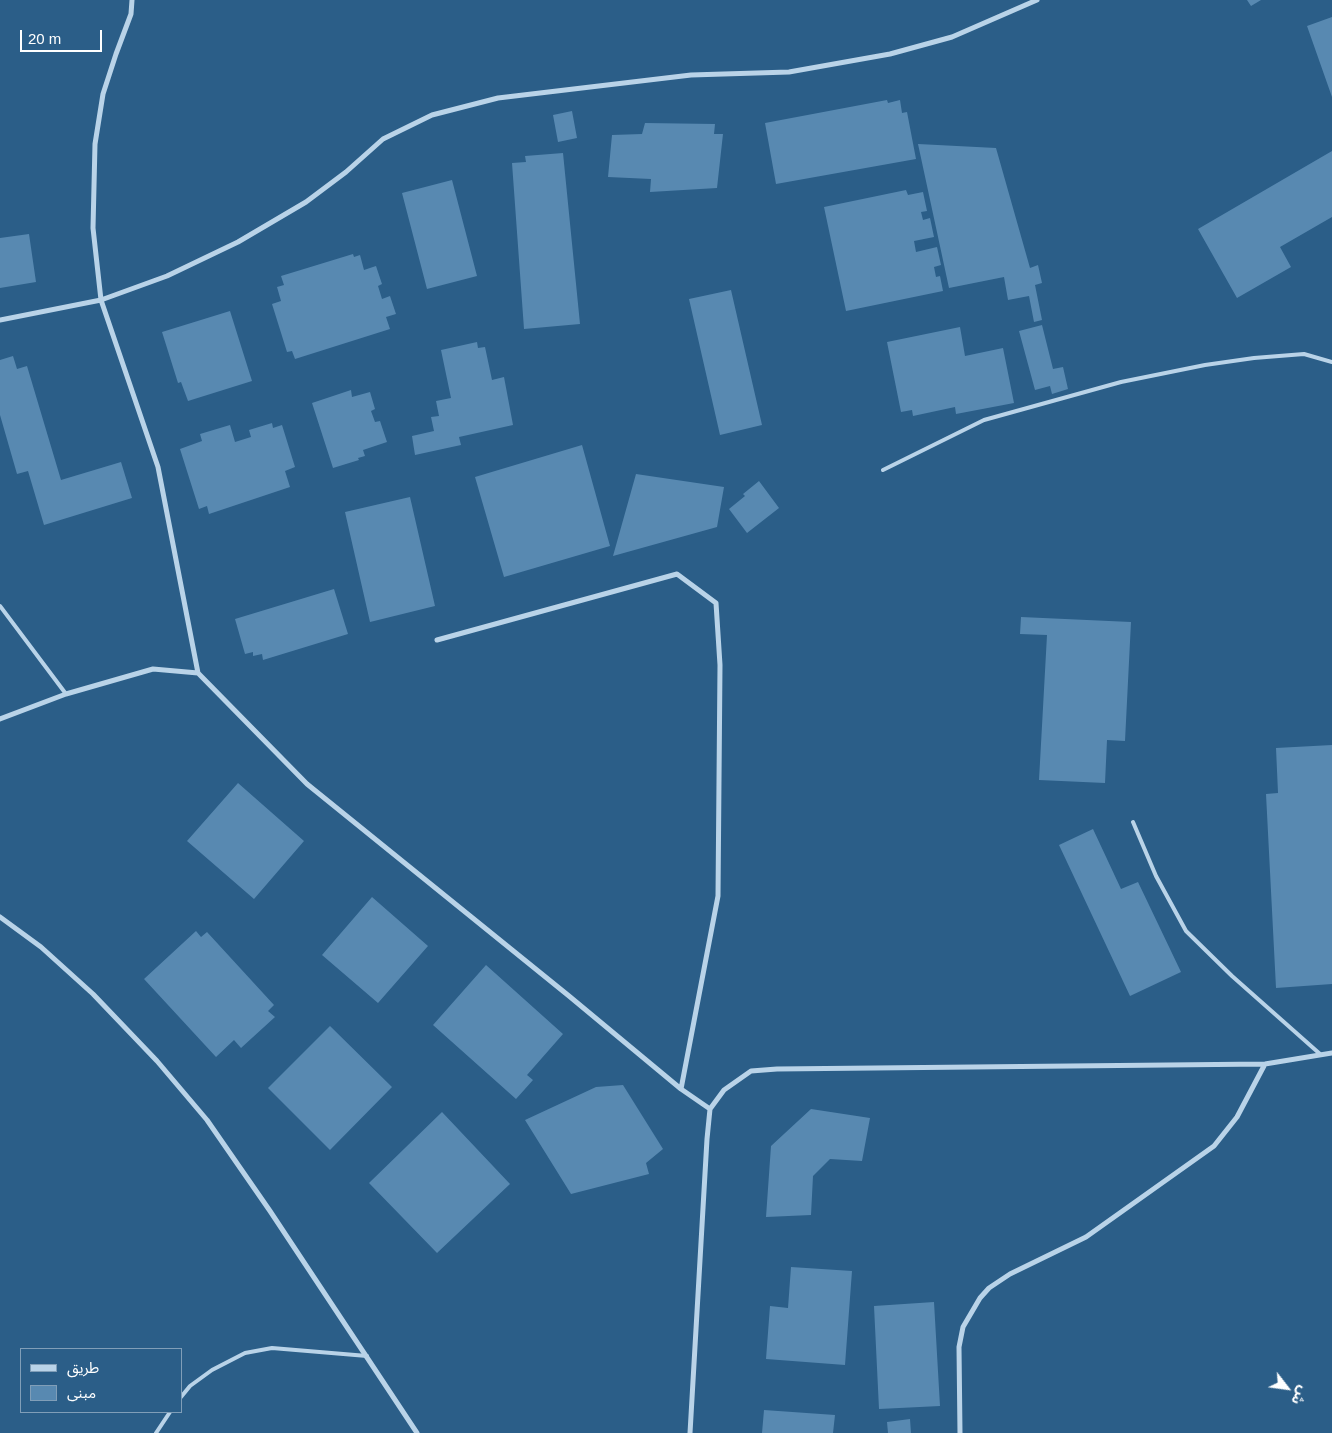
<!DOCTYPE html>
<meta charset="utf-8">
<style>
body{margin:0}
#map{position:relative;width:1332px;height:1433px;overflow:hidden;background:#2b5e88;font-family:Arial,"Noto Sans Arabic",sans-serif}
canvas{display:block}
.legend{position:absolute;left:20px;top:1348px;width:162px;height:65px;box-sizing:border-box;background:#2b5e88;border:1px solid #809eb8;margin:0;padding:6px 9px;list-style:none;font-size:15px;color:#fff}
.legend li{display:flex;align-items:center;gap:10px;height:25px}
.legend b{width:25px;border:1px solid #809eb8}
.north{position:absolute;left:1262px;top:1363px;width:50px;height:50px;-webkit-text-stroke:4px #2b5e88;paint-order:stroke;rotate:120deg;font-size:14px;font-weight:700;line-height:20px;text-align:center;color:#fff}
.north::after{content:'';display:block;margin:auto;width:18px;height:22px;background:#fff;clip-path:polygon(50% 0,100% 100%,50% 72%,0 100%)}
.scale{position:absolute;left:20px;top:30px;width:82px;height:22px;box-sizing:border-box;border:2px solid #fff;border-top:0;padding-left:6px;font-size:15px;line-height:18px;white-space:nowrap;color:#fff;-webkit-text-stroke:4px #2b5e88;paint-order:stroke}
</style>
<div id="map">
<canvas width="1332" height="1433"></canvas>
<ul class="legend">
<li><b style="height:6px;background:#b9d3e8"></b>طريق</li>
<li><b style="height:14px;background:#5889b1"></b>مبنى</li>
</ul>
<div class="north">ش</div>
<div class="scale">20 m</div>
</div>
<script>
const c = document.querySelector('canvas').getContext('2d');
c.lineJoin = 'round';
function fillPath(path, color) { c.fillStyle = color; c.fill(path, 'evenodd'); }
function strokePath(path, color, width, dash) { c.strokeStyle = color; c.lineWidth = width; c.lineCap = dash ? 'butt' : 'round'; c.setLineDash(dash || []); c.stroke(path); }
const building = new Path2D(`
 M1247 0H1261L1251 6Z
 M1332 17V97L1307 26Z
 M887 100 888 103 900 100 902 113 907 112 916 159 776 184 765 123Z
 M572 111 577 138 558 142 553 115Z
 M645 123 715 124 714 134H723L717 188 650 192 651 179 608 177 612 135 642 134Z
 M918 144 996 148 1030 268 1038 265 1042 283 1035 285 1042 320 1034 322 1029 296 1008 300 1004 277 949 288Z
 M1332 151V217L1280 247 1291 267 1237 298 1198 229Z
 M563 153 580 324 524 329 512 163 526 162 525 156Z
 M452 180 477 276 427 289 402 193Z
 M906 190 908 195 923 192 927 211 921 212 923 220 930 218 934 237 914 241 916 252 937 247 941 265 934 267 936 277 940 276 943 291 846 311 824 207Z
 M29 234 36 282 0 288V238Z
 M353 254 354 257 360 255 364 270 376 266 382 284 378 286 382 299 390 296 396 314 386 317 390 329 295 359 292 351 287 352 272 304 281 301 277 287 284 285 281 276Z
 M731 290 762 425 720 435 689 299Z
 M230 311 252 381 188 401 181 382 178 383 162 332Z
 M1042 325 1053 369 1063 367 1068 389 1052 394 1050 386 1035 390 1019 331Z
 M960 327 965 356 1003 348 1014 403 956 414 955 407 913 416 912 410 901 412 887 342Z
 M477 342 478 348 485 347 492 380 504 377 513 425 459 437 461 445 415 455 412 436 434 431 431 417 439 416 436 401 451 398 441 350Z
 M13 356 17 369 27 366 61 480 121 462 132 498 44 525 28 471 17 474 0 415V360Z
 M351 390 352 397 370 392 375 409 371 411 375 422 380 421 387 442 363 450 365 456 358 458 359 460 333 468 312 403Z
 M272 423 273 428 282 425 295 467 285 471 290 487 209 514 207 506 199 509 180 449 202 441 200 434 230 425 235 442 251 437 249 430Z
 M582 445 610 546 504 577 475 477Z
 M636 474 724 487 717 527 613 556Z
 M759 481 779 508 747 533 729 509 745 496 743 494Z
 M410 497 435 606 370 622 345 512Z
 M334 589 348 634 263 660 262 654 253 656V652L245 654 235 619Z
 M1021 617 1131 622 1125 741 1107 740 1105 783 1039 780 1047 635 1020 634Z
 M1332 745V984L1276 988 1266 794 1278 793 1276 748Z
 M238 783 304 841 254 899 187 841Z
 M1093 829 1121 889 1138 882 1181 972 1130 996 1059 845Z
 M372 897 428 946 378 1003 322 955Z
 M196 931 201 937 207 932 274 1005 268 1011 275 1017 241 1048 234 1040 216 1057 144 979Z
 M486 965 563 1034 527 1075 533 1080 516 1099 433 1025Z
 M330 1026 392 1087 330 1150 268 1088Z
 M623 1085 663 1149 646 1163 649 1174 571 1194 525 1120 596 1087Z
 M811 1109 870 1118 862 1161 830 1159 813 1176 811 1215 766 1217 771 1146Z
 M442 1112 510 1184 437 1253 369 1183Z
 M791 1267 852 1271 845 1365 766 1359 770 1306 788 1308Z
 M934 1302 940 1406 879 1409 874 1306Z
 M764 1410 835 1415 833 1433H762Z
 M910 1419 911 1433H888L887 1422Z`);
const lane = new Path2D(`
 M883 470 984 420 1121 382 1205 365 1254 358 1304 354 1332 362
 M0 606 66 694
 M1133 822 1156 876 1186 931 1232 976 1320 1054
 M181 1397 190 1386 212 1370 245 1353 272 1348 367 1356
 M156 1433 170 1412`);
const street = new Path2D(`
 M132 0 131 14 116 54 103 94 95 144 93 228 101 300 158 467 198 673
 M0 320 101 300 167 276 238 242 306 202 346 172 383 139 432 115 498 98 691 75 789 72 890 54 952 37 1037 0
 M437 640 677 574 716 603 720 665 718 896 681 1089
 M0 719 66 694 153 669 198 673 307 784 569 996 681 1089 710 1109
 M0 917 41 947 93 994 157 1061 207 1120 270 1211 417 1433
 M690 1433 707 1139 710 1109 724 1090 751 1071 777 1069 1265 1064 1332 1053
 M960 1433 959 1347 963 1327 980 1298 989 1288 1010 1274 1086 1237 1214 1146 1237 1117 1265 1064`);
fillPath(building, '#5889b1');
strokePath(lane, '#b9d3e8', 4);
strokePath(street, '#b9d3e8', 5);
</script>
